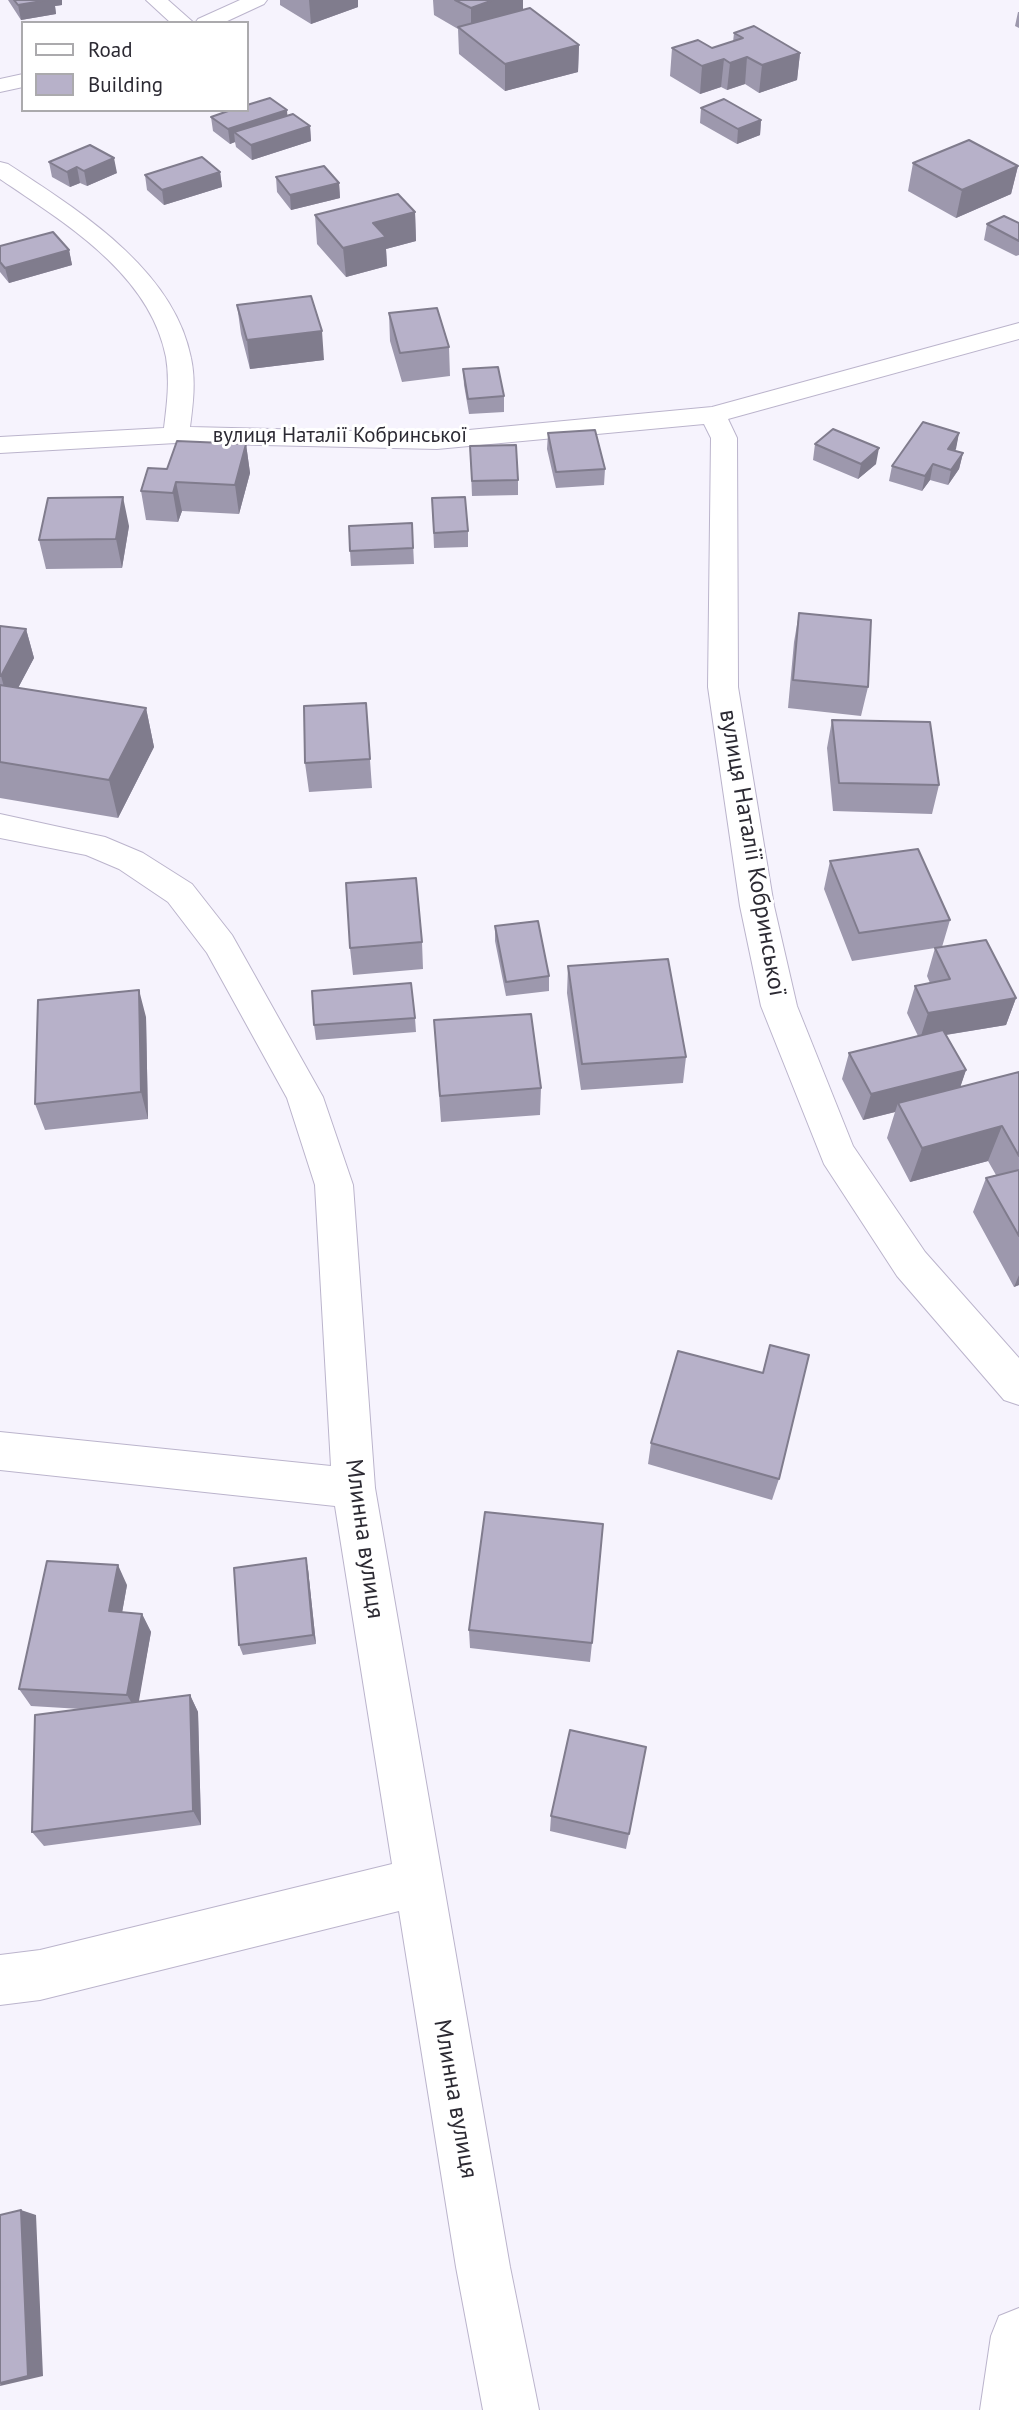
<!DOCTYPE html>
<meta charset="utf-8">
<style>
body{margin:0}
#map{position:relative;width:1019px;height:2410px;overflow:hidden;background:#f6f3fd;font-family:"PT Sans",sans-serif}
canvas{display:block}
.legend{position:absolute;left:21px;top:21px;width:228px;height:91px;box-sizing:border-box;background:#fff;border:2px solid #abaaad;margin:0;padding:9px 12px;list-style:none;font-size:21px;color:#2c2a33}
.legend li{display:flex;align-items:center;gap:14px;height:35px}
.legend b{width:35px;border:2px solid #abaaad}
</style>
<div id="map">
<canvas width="1019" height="2410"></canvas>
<ul class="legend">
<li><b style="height:9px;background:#fff"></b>Road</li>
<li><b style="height:19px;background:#b7b1c9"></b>Building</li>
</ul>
</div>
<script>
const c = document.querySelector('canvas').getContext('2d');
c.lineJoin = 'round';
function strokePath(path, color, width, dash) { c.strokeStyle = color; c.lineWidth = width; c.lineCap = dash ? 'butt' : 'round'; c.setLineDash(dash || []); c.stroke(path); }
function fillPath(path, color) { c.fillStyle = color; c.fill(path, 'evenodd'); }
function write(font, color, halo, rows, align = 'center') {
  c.font = font + ' "PT Sans",sans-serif'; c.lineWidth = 6; c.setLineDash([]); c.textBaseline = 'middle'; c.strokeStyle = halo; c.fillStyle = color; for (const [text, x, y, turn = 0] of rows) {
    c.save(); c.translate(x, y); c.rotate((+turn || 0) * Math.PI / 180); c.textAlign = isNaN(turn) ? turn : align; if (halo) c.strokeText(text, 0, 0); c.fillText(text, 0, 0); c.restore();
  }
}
const minor = new Path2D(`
 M146 0H168L194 23H171Z
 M240 0H267L264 4 223 23H195L198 19Z
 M23 74V87L0 92V79Z
 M0 162 8 164C78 210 174 269 191 358 196 381 193 404 190 427L437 433 712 407 1019 323V339L728 419 737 438 738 687 774 906 797 1006 853 1146 925 1252 1019 1358V1405L1004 1400 897 1276 824 1164 761 1006 740 906 708 687 711 438 704 424 437 449 176 443 0 453V437L164 428C167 404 170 381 166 357 150 274 65 223 0 179Z
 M0 814 105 837 143 853 192 884 232 935 323 1097 353 1185 375 1488 510 2267 539 2410H483L456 2267 399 1911 40 2000 0 2005V1955L40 1950 392 1864 335 1506 0 1470V1432L331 1466 315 1185 287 1098 207 953 168 902 119 869 86 855 0 838Z
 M1019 2308V2410H980L991 2336 999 2316Z`);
const wall = new Path2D(`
 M8 0H62V5L55 6 56 14 21 20Z
 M280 0H358V7L311 24 280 5Z
 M433 0H523V10L579 45 578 72 505 91 459 54 458 29 434 15Z
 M1018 12H1019V28L1015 26Z
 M734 33 800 53 797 80 759 93 745 84 727 90 721 87 700 94 670 76 672 48H712L733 42Z
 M701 108 761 120 760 135 737 144 700 123Z
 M287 110V115L310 126 311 141 252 160 236 147 235 142 230 144 213 131 211 117Z
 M49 162 117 173 87 186 80 183 70 187 52 177Z
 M913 163 1018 166 1011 194 956 218 908 191Z
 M220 172 222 187 164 205 147 190 145 175Z
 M276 177 339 183 340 198 291 210 277 192Z
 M415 212 416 241 386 249 387 266 346 277 317 244 315 215Z
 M1019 223V255L1016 256 984 240 987 224Z
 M0 246 69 250 72 265 9 283 0 272Z
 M237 305 324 360 250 369 241 334Z
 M389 313 449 347 450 376 402 382 390 341Z
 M463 369 504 396V412L469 414 464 385Z
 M548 433 605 469 604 485 556 488 547 449Z
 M959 433 955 451 963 453 959 469 948 485 930 480 922 491 889 481 892 466Z
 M246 444 250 473 239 514 182 511 178 522 146 520 141 491 167 469Z
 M815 444 876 464 858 479 813 460Z
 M470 446 518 480V495L472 496Z
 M432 498 468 531V547L434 548Z
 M412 523 414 564 351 566 350 551Z
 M129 526 122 568 46 569 39 540Z
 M799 613 868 687 861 716 788 708 794 642Z
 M0 626 26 629 34 658 18 688 146 708 154 747 118 818 0 798Z
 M832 720 939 785 932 814 833 811 827 748Z
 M368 732 372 788 309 792 305 763Z
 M830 861 950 920 942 947 1016 998 1006 1025 946 1035 966 1070 960 1087 1019 1072V1285L1014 1287 973 1212 986 1178 996 1175 988 1161 910 1182 887 1138 895 1112 863 1120 842 1079 849 1053 918 1036 907 1013 915 986 930 983 927 976 935 948 852 961 824 889Z
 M495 926 549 976V991L506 996 495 941Z
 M422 942 423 969 353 975 350 948Z
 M568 966 686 1057 683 1083 581 1090 567 993Z
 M146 1017 148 1119 45 1130 35 1104Z
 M415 1018 416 1032 316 1040 314 1025Z
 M434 1020 541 1088 540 1115 441 1122Z
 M763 1373 779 1479 772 1500 648 1464 651 1443Z
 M308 1569 316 1644 243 1655 239 1645Z
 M127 1585 122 1612 142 1614 151 1632 138 1702 190 1695 198 1712 201 1825 44 1846 32 1832 81 1709 31 1706 19 1689Z
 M469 1630 592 1643 590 1662 470 1648Z
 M551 1816 629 1834 626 1849 550 1831Z`);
const shadedWall = new Path2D(`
 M48 0H62V5L55 6 56 14 21 20 18 5Z
 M309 0H358V7L311 24Z
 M493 0H523V16L471 35V8Z
 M579 45 578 72 505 91V64Z
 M800 53 797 80 759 93 762 65Z
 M747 57 745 84 727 90 730 63Z
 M724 59 721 87 700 94 702 66Z
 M287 110 288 125 234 132 235 142 230 144 228 129Z
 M761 120 760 135 737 144 738 129Z
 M310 126 311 141 252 160 251 145Z
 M114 158 117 173 87 186 84 171Z
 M1018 166 1011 194 956 218 962 190Z
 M77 167 80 183 70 187 67 172Z
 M220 172 222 187 164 205 162 190Z
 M339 183 340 198 291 210 290 195Z
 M415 212 416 241 386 249 387 266 346 277 343 248 373 223Z
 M69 250 72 265 9 283 5 268Z
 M322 331 324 360 250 369 247 340Z
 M959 433 956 449 945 464 948 449Z
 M246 444 250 473 239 514 235 485Z
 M879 448 876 464 858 479 861 464Z
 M963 453 959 469 948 485 951 470Z
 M933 464 930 480 922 491 925 476Z
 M176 482 182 511 178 522 173 493Z
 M123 497 129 526 122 568 116 539Z
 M26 629 34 658 9 705 1 676Z
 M146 708 154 747 118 818 109 780Z
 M139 990 146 1017 148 1119 141 1092Z
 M1016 998 1006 1025 920 1039 928 1013Z
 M966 1070 957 1097 898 1103 895 1112 863 1120 871 1094Z
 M1002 1126 988 1161 910 1182 922 1148Z
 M1019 1275V1285L1014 1287Z
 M306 1558 308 1569 316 1644 313 1635Z
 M118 1565 127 1585 119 1630 109 1611Z
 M142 1614 151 1632 137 1712 127 1695Z
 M190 1695 198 1712 201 1825 193 1811Z
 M21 2210 36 2215 43 2376 0 2386Z`);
const building = new Path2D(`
 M14 0H48L18 5Z
 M455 0H493L471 8Z
 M530 8 579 45 505 64 458 27Z
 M754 26 800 53 762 65 747 57 730 63 724 59 702 66 672 48 698 40 712 48 743 38 734 33Z
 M270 98 287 110 228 129 211 117 231 110H247V105Z
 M724 99 761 120 738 129 701 108Z
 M293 114 310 126 251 145 234 132Z
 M969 140 1018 166 962 190 913 163Z
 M90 145 114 158 84 171 77 167 67 172 49 162Z
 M202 157 220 172 162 190 145 175Z
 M324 166 339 183 290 195 276 177Z
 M398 194 415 212 373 223 386 237 343 248 315 215Z
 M1004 216 1019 223V241L987 224Z
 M53 232 69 250 5 268 0 262V246Z
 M311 296 322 331 247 340 237 305Z
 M437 308 449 347 400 353 389 313Z
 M498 367 504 396 468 399 463 369Z
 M923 422 959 433 948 449 963 453 951 470 933 464 925 476 892 466Z
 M833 429 879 448 861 464 815 444Z
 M595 430 605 469 556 472 548 433Z
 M177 441 246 444 235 485 176 482 173 493 141 491 148 468 167 469Z
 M516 445 518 480 472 481 470 446Z
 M123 497 116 539 39 540 48 498Z
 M465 497 468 531 434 533 432 498Z
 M412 523 413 548 350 551 349 526Z
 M799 613 871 620 868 687 793 680Z
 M0 626 26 629 1 676H0Z
 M0 685 146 708 109 780 0 762Z
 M366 703 370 759 305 763 304 706Z
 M832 720 930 722 939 785 839 783Z
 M918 849 950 920 859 933 830 861Z
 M416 878 422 942 350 948 346 883Z
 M538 921 549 976 506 982 495 926Z
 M986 940 1016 998 928 1013 915 986 950 979 935 948Z
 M668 959 686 1057 582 1064 568 966Z
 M411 983 415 1018 314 1025 312 991Z
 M139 990 141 1092 35 1104 38 1000Z
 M531 1014 541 1088 440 1096 434 1020Z
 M943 1030 966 1070 871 1094 849 1053Z
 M1019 1072V1156L1002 1126 922 1148 898 1103Z
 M1019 1170V1236L986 1178Z
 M770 1345 809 1355 779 1479 651 1443 678 1351 763 1373Z
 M485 1512 603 1524 592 1643 469 1630Z
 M306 1558 313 1635 239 1645 234 1568Z
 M47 1561 118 1565 109 1611 142 1614 127 1695 19 1689Z
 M190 1695 193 1811 32 1832 35 1715Z
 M570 1730 646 1747 629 1834 551 1816Z
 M21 2210 28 2376 0 2383V2215Z`);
const farStreetnames = [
 ["вулиця Наталії Кобринської",340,436]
];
const streetNames = [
 ["вулиця Наталії Кобринської",752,853,80],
 ["Млинна вулиця",364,1539,82],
 ["Млинна вулиця",455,2099,80]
];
strokePath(minor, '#bbb4cc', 2);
fillPath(minor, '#fff');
fillPath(wall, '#9d98ad');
fillPath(shadedWall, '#807c8d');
fillPath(building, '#b7b1c9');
strokePath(building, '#807c8d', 2);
write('21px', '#2c2a33', '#fff', farStreetnames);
write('24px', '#2c2a33', '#fff', streetNames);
</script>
